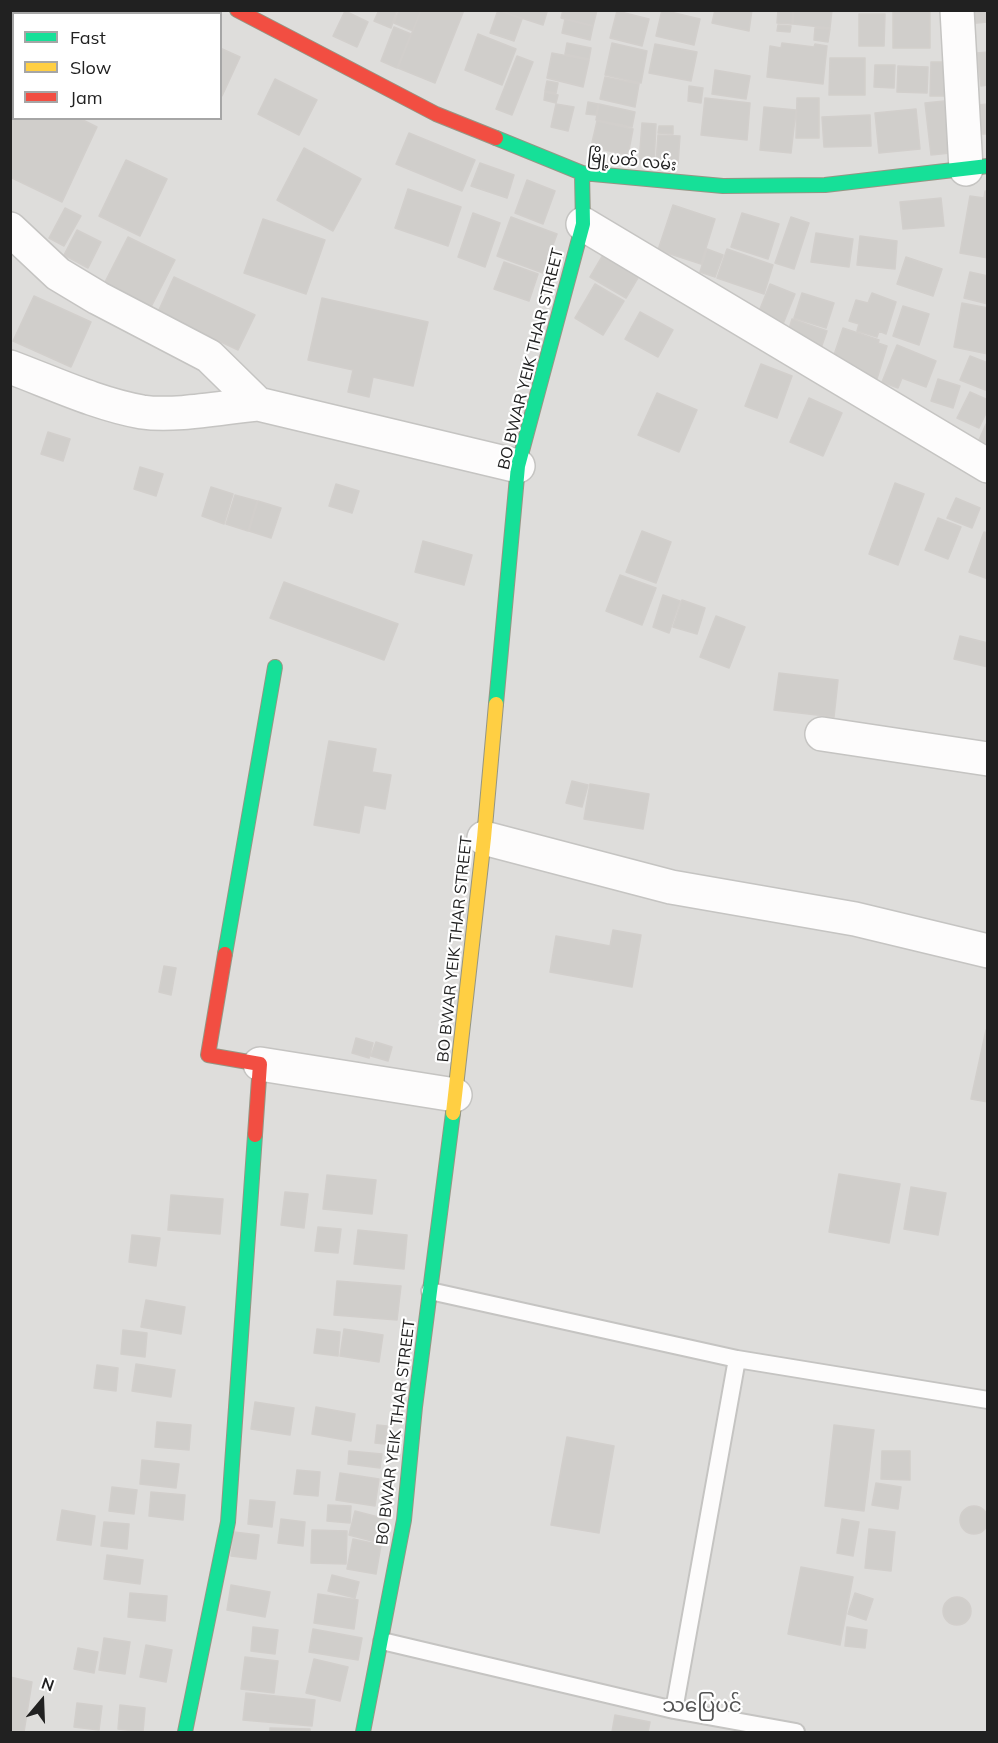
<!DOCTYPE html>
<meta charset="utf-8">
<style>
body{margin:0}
#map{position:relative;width:998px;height:1743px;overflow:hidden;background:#efedea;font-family:Mulish,sans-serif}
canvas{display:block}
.frame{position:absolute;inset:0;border:12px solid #212121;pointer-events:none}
.legend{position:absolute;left:12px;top:12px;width:210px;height:108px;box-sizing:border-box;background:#fff;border:2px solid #a6a6a6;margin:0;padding:8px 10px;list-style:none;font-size:18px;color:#212121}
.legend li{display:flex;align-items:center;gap:12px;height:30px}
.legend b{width:30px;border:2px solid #a6a6a6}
.north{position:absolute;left:12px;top:1671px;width:60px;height:60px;-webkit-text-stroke:4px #fff;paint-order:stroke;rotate:19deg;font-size:16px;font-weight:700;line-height:24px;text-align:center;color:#212121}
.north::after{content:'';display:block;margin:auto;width:21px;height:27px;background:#212121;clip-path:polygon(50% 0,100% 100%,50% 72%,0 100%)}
</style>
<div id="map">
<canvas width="998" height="1743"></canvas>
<div class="frame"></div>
<ul class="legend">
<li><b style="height:8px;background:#16e098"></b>Fast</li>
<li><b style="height:8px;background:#ffcf43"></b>Slow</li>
<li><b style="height:8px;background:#f24e42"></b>Jam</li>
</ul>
<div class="north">N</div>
</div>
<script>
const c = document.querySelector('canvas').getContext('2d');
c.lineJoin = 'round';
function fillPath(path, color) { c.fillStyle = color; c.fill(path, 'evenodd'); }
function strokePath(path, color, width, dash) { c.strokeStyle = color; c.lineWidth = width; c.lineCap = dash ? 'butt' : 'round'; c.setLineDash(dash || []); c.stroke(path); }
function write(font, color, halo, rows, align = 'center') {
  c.font = font + ' Mulish,"Noto Sans Myanmar",sans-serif'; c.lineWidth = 4.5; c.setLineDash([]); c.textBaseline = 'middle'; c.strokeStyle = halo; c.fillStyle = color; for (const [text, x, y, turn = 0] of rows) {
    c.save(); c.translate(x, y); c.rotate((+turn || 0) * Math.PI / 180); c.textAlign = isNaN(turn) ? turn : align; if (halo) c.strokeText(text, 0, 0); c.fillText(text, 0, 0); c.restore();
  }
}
const residential = new Path2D(`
 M11 11H987V1732H11ZM14 14H220V118H14Z`);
const building = new Path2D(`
 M116 10H153L155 11 154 14H114Z
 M379 10H397L391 28 374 21Z
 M399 10H421L413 31 394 23Z
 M421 10H464L435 83 398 68Z
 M498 10 522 19 514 41 490 33Z
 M507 10H542L547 12 543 25 506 13Z
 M563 10H597L593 26 561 18Z
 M662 10 700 19 694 45 656 36Z
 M715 10H752L749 31 712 23Z
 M778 10H793L792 24 777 23Z
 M794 10H832L830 28 793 24Z
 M893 10H930V48H893Z
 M967 10H986L987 22 967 24Z
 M345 11 368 22 357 47 333 36Z
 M617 11 649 19 642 46 610 38Z
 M859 14H885L884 46H859Z
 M565 19 593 26 590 40 562 33Z
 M778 25 791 26 790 32 777 31Z
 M394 27 411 34 397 68 381 61Z
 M815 28 830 29 828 42 814 40Z
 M478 34 516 49 502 85 465 70Z
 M567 43 591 48 589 59 565 54Z
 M612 43 647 51 641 83 605 75Z
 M782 43 814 47 815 44 827 46 823 84 767 77 770 46 781 48Z
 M655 44 697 52 691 81 649 73Z
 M10 48 14 49V86L10 85Z
 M220 48 240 57 222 96H220Z
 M988 52V85L981 86 977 53Z
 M552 53 589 60 583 87 547 78Z
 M517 56 533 62 512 115 496 109Z
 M830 58H865V95H829Z
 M931 62H952L951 96H930Z
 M875 65H895L894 88 874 87Z
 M898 66 928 67 927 93 897 92Z
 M715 70 750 76 746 99 712 94Z
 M605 77 639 84 635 107 600 99Z
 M275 79 317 100 299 135 258 114Z
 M547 81 558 83 556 93 545 91Z
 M689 86 703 88 701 103 688 101Z
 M545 92 558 95 556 103 544 100Z
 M705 98 750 103 747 140 701 135Z
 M797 98H819V138H796Z
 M954 100 960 152 931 155 925 103Z
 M588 102 598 104 596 115 586 114Z
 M556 104 574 107 568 131 551 127Z
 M599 104 635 112 632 127 596 120Z
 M988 104V134H982L978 105Z
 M14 107V118H79L97 127 62 202 10 177V113Z
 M764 107 796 110 791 153 760 150Z
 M916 109 920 149 879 153 875 113Z
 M870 115 871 146 824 147 822 117Z
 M597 121 633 129 628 155 591 147Z
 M642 123 656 124 654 164 639 163Z
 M659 126H673V134L658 133Z
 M409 133 475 160 462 191 396 164Z
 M658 135 680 136 678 164 656 163Z
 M304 148 361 179 333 231 277 200Z
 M126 160 167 179 140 236 99 216Z
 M480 163 514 175 507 198 471 186Z
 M527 180 555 191 543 224 515 213Z
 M408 189 461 207 448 246 395 228Z
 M985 191H988V258L960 253 970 196 984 198Z
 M941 198 944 226 903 229 900 202Z
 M673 205 715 219 701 264 658 250Z
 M65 208 81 216 64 246 49 238Z
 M473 213 500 223 485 267 458 257Z
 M742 213 779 224 768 259 731 247Z
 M511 217 557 234 543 273 497 256Z
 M791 217 809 223 794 269 775 263Z
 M263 219 325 240 306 294 244 273Z
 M77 230 101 242 88 268 64 255Z
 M816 233 853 239 849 267 811 262Z
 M860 236 897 241 895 269 857 265Z
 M128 237 175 260 151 307 104 284Z
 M707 249 723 255 715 277 700 272Z
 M727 249 773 265 764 294 717 278Z
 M603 255 639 276 626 298 590 277Z
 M906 257 942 269 933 296 897 284Z
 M504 262 538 274 529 301 494 289Z
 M970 272 988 276V304L964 298Z
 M174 277 255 315 238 350 158 312Z
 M595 284 624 301 603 335 575 318Z
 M770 284 795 294 781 329 756 319Z
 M802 293 834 303 826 328 794 318Z
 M872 293 896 302 886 334 879 331 877 337 857 331 859 324 849 321 856 300 868 303Z
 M34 296 91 322 71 367 13 341Z
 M322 298 428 322 413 386 373 377 369 397 348 392 353 370 308 360Z
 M962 303 988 308V354L954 347Z
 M903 306 929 314 919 345 893 336Z
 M640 312 673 330 658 357 625 339Z
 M792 319 827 331 820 351 786 339Z
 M843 328 879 340 878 343 887 346 876 382 837 369 841 358 834 355Z
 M897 345 936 361 926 387 902 378 898 388 882 382Z
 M970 356 988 363V391L960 380Z
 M761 364 792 376 777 418 745 406Z
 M938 379 960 386 953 408 931 401Z
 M970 392 988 400V409L979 428 957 418Z
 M657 393 697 410 679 452 638 435Z
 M809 398 842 413 823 456 790 442Z
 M986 424H988V452L976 447Z
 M48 432 70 439 63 461 41 454Z
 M140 467 163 474 156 496 134 489Z
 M895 483 924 494 898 565 869 554Z
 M336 484 359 491 352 513 329 506Z
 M211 487 233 494 224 524 202 516Z
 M235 495 257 501 248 531 226 524Z
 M956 498 980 508 972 528 947 518Z
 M258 501 281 508 271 538 249 531Z
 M938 518 961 527 948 559 925 550Z
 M642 531 671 542 656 583 626 572Z
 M984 532 988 533V579L969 572Z
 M423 541 472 555 464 585 415 572Z
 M620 575 656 588 642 625 606 611Z
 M284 582 398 624 384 660 270 618Z
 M663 595 680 601 669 633 653 627Z
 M682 600 705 608 697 634 673 627Z
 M716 616 745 627 729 668 700 657Z
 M960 636 988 643V667L954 659Z
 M779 673 838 680 834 717 774 710Z
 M329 741 376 749 372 772 391 775 385 809 364 805 359 833 314 825Z
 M572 781 588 785 582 807 566 803Z
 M590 784 649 794 643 829 584 819Z
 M613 930 641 935 632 987 550 972 556 936 610 946Z
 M164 966 176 968 171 995 159 992Z
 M986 1030H988V1102L971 1099Z
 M356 1038 373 1043 369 1058 352 1053Z
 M376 1042 392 1047 388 1061 371 1056Z
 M839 1174 900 1184 889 1243 829 1232Z
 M327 1175 376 1180 372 1214 323 1209Z
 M911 1187 946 1193 938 1235 904 1229Z
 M285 1192 308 1194 304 1228 281 1225Z
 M171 1195 223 1199 220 1234 168 1230Z
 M318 1227 341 1229 338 1253 315 1251Z
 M358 1230 407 1235 404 1269 354 1264Z
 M132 1235 160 1238 156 1266 129 1262Z
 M337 1281 401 1286 397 1320 334 1315Z
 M146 1300 185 1307 181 1334 141 1327Z
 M317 1329 340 1332 338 1356 314 1353Z
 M344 1329 383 1335 379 1362 340 1356Z
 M123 1330 147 1333 145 1357 121 1354Z
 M136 1364 175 1370 171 1397 132 1391Z
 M97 1365 118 1368 116 1391 94 1388Z
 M255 1402 294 1408 290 1435 251 1429Z
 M316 1407 355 1414 351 1441 312 1434Z
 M157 1422 191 1425 189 1450 155 1447Z
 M377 1425 387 1426 385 1444 375 1443Z
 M834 1425 874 1430 864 1511 825 1506Z
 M567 1437 614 1446 599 1533 551 1525Z
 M349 1451 382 1454 380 1468 348 1464Z
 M882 1451H910V1480L881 1479Z
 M142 1460 179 1464 176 1488 140 1484Z
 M297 1470 320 1472 318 1496 294 1494Z
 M340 1473 379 1479 375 1506 336 1500Z
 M876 1483 901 1487 898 1509 872 1505Z
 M112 1487 137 1490 134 1514 109 1511Z
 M151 1492 185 1495 183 1520 149 1516Z
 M250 1500 275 1502 272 1527 248 1524Z
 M328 1505 351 1506 350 1523 327 1521Z
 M960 1520a14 14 0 1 1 28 0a14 14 0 1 1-28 0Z
 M62 1510 95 1516 91 1545 57 1540Z
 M355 1511 386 1519 380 1543 349 1535Z
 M281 1519 305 1522 303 1546 278 1543Z
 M842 1519 859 1522 853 1556 837 1553Z
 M104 1522 129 1524 127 1549 101 1546Z
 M869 1529 895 1532 891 1571 865 1568Z
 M312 1530 347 1531 346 1564 311 1563Z
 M234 1532 259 1535 256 1559 231 1556Z
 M353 1539 381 1545 376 1574 347 1569Z
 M107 1555 143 1560 140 1584 104 1579Z
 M801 1567 853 1577 840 1645 788 1634Z
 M332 1575 359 1582 355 1598 328 1591Z
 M231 1585 270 1592 265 1617 227 1610Z
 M130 1593 167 1596 165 1621 128 1617Z
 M855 1593 873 1599 866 1620 848 1614Z
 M318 1594 358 1600 354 1629 314 1623Z
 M943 1611a14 14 0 1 1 28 0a14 14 0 1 1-28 0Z
 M253 1627 278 1630 275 1654 251 1651Z
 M847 1627 867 1630 865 1648 845 1646Z
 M313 1629 362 1638 358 1660 309 1652Z
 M104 1638 130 1642 125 1674 99 1670Z
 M146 1645 172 1650 166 1682 140 1677Z
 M78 1648 98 1652 94 1673 74 1669Z
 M245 1657 278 1661 274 1693 241 1689Z
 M314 1659 348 1667 340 1701 306 1693Z
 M10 1677 32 1682 24 1732H10Z
 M246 1693 315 1700 312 1726 243 1720Z
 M77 1703 102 1706 99 1730 74 1727Z
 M120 1705 145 1708 143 1732 118 1729Z
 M615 1715 650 1722 648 1732H612Z
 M270 1728 310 1729V1732H270Z`);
const lane = new Path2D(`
 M430 1291 737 1359
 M382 1641 674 1710 796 1732
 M674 1710 737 1359 988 1400`);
const street = new Path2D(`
 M957 10 966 169
 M583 224 988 466
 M10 229 58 274 98 298 209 356 258 404 518 466
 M10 367C53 383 97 404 142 412 176 417 224 407 258 404
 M822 734 988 759
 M484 838 671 887 855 919 988 951
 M260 1064 455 1095`);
const fast = new Path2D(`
 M496 138 582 173 723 186 825 185 988 166
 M496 704 518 466 583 224 582 173
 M225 954 275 667
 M185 1732 228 1522 255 1135
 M363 1732 404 1520 415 1407 453 1113`);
const slow = new Path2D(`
 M453 1113 484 838 496 704`);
const jam = new Path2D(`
 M237 10 436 114 496 138
 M225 954 208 1055 260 1064 255 1135`);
const streetNames = [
 ["မြို့ပတ် လမ်း",632,161,6],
 ["BO BWAR YEIK THAR STREET",531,359,-76],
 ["BO BWAR YEIK THAR STREET",455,949,-84],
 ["BO BWAR YEIK THAR STREET",396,1432,-83]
];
const quarterNames = [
 ["သပြေပင်",702,1706]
];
fillPath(residential, '#dedddb');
fillPath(building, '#d0cecb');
strokePath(building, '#d2cfcc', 1.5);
strokePath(lane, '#c5c4c2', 20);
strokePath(street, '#c5c4c2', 36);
strokePath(fast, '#959684', 16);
strokePath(slow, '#959684', 16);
strokePath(jam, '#959684', 16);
strokePath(lane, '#fdfcfc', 16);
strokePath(street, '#fdfcfc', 33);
strokePath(fast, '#16e098', 14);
strokePath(slow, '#ffcf43', 14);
strokePath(jam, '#f24e42', 14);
write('16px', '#212121', '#fff', streetNames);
write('20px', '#545454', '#fff', quarterNames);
</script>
